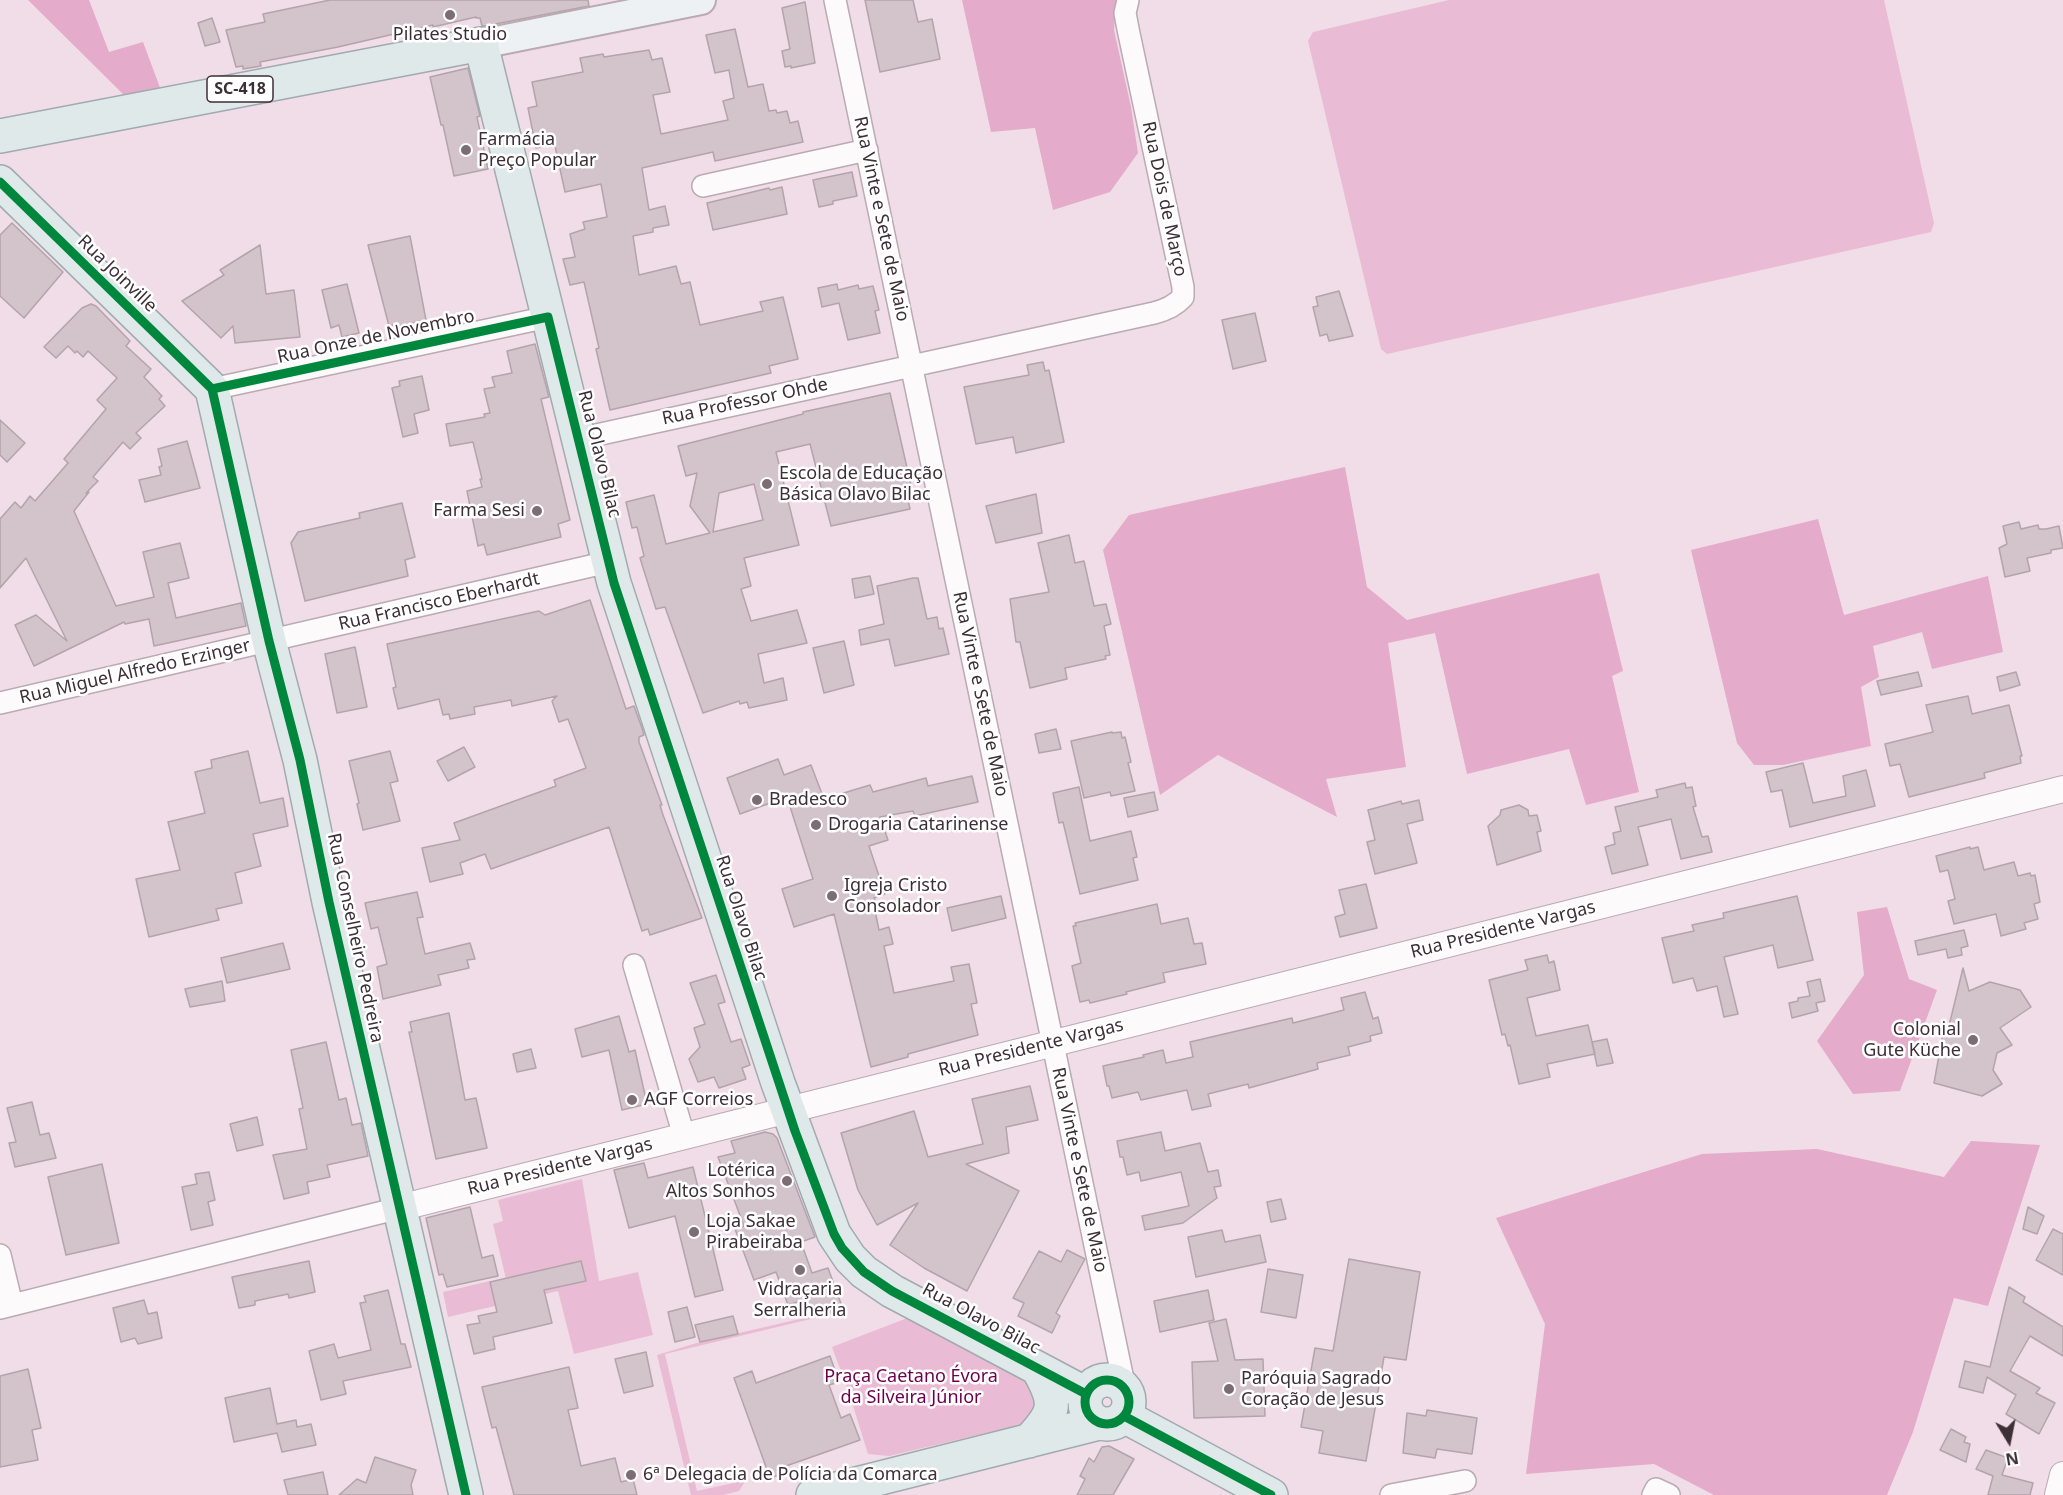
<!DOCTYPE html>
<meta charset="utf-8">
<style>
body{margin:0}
#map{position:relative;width:2063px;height:1495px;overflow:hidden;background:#f1dde7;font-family:"Noto Sans",sans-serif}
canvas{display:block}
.north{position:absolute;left:1979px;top:1411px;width:60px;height:60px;-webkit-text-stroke:4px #fff;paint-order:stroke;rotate:170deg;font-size:16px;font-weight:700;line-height:24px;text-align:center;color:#3d2f36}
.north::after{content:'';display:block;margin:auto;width:21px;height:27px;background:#3d2f36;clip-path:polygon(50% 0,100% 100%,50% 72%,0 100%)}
</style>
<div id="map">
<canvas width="2063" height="1495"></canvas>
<div class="north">N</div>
</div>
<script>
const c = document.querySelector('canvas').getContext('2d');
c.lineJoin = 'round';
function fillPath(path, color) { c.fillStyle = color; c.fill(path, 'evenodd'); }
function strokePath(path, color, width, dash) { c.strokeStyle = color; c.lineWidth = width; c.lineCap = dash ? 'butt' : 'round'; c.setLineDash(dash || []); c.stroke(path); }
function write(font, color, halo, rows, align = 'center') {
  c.font = font + ' "Noto Sans",sans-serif'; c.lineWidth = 5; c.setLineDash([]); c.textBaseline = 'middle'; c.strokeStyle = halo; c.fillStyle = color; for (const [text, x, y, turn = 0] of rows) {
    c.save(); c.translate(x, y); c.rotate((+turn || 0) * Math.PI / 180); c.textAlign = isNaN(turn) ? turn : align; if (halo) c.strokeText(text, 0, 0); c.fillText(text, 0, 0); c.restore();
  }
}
const green = new Path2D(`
 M1449 0H1884L1934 223 1931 232 1387 354 1381 349 1308 41 1313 32Z
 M582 1179 599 1281 638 1272 653 1335 574 1354 558 1291 448 1317 443 1292 490 1281 494 1299 510 1296 493 1224 503 1221 498 1200Z
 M843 1309 844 1311 665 1354 697 1491 733 1483 744 1471 746 1480 739 1491 723 1495H691L657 1355 700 1342Z
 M910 1317 1023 1377 1041 1400 1024 1424 889 1456 868 1454 850 1396 832 1347Z`);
const forest = new Path2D(`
 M28 0H89L109 52 143 42 162 93 126 97Z
 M962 0H1116L1114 30 1131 107 1138 153 1110 192 1053 210 1035 128 991 132Z
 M1345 467 1367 587 1407 620 1599 573 1623 671 1612 676 1639 792 1586 805 1569 749 1467 774 1435 633 1388 643 1406 767 1326 779 1337 817 1218 755 1160 795 1103 550 1129 515Z
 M1818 519 1844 615 1988 576 2003 652 1932 669 1922 632 1873 646 1879 677 1861 687 1871 746 1783 765H1754L1737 743 1691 550Z
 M1887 907 1909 979 1937 990 1900 1091 1853 1094 1817 1041 1864 975 1857 912Z
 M1971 1141 2040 1145 1988 1306 1954 1298 1913 1432 1887 1495H1714L1654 1464 1526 1474 1545 1324 1496 1218 1702 1154 1817 1149 1944 1177Z`);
const building = new Path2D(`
 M330 0H588L589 6 485 26H482L480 18H476V17L433 27V25L338 47 260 62 261 66 243 69V66L236 67 226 30 265 22 263 14Z
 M865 0H913L918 22 932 19 940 59 880 72Z
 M805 2 815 63 791 68V66L785 67 782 51 790 49 782 8Z
 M212 18 220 42 205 46 198 23Z
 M735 29 748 87 763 84 769 111 776 110 777 113 787 111 790 123 798 121 803 142 715 161 713 152 642 168 649 210 665 206 669 225 653 228V232L633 236 639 275 676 266 681 284 690 282 700 325 763 311 760 302 783 297 798 359 769 366 771 373 610 410 596 349 599 348 584 282 570 285 563 259 575 257 570 234 585 229 583 222 607 217 601 184 565 192 555 146 549 147V145L536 148 528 108 537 106 532 82 583 72 580 58 603 54 604 57 649 50 652 60 662 58 670 92 653 95 661 134 728 120 723 101 734 98 729 70 715 73 706 35Z
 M468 68 480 116 477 117 488 169 454 176 443 125H441L430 77Z
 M852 172 857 196 833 201V204L819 207 813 180Z
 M782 187 787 214 713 230 707 203 769 188 770 190Z
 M12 223 63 272 24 318 0 296V235Z
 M410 236 426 320 394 327V325L389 326 368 245Z
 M260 245 266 294 294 290 300 337 235 343 233 326 221 338 182 301 224 275 220 270Z
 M347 284 359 333 342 337 339 325 331 328 322 290Z
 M837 284 838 290 858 285 859 289 873 286 879 310 875 311 880 333 848 340 839 303 822 307 818 288Z
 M1339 291 1353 336 1329 341 1327 334 1320 336 1313 307 1318 306 1316 297Z
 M91 304 96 306 130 341 126 346 151 369 144 377 162 396 159 399 165 406 136 433 141 438 130 449 123 442 93 477 98 481 86 493 89 492 74 511 116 606 154 597 143 552 180 543 189 578 168 583 176 618 241 603 246 626 154 646 149 619 125 624 124 622 34 666 15 625 36 615 67 641 26 558 0 588V519L15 502 21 508 30 496 35 501 68 463 64 459 106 409 97 400 117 378 88 351 83 357 77 351 75 353 68 346 56 358 44 347 82 308Z
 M1255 313 1266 361 1233 369 1222 320Z
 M535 344 549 397 541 399 570 520 558 524 561 537 487 555 484 544 478 546 467 491 482 487 480 479H482L473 442 450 446 446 424 485 417 484 414 490 413 484 389 495 387 492 377 512 373 507 351Z
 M1043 362 1045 371 1049 370 1064 442 1016 453 1013 437 976 444 964 387 1029 375 1027 365Z
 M422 376 429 410 414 414 418 433 403 437 392 388 400 386 399 381Z
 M890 393 913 494 907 495 910 509 831 526 810 444 776 452 799 545 744 558 751 586 741 589 751 621 797 610 807 643 758 654 764 683 783 678 787 700 749 708 747 702 740 704 739 701 703 713 665 607 656 609 640 558 644 556 637 527 632 528 626 502 654 495 666 544 710 533 690 506 697 473 686 476 678 446 803 414V412ZM754 484 763 520 713 532 719 493Z
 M0 420 25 443 7 462 0 455Z
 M187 441 200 488 145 502 139 480 161 475 159 467 162 466 158 449Z
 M1036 494 1042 533 996 543 986 506Z
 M402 503 415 557 405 560 408 576 305 601 291 543 298 532 360 518 359 513Z
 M2019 522 2021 529 2038 525 2039 529H2046L2059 526 2063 548 2051 550V553L2027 558 2030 571 2005 577 1999 548 2007 544 2003 526Z
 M1069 535 1075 563 1084 561 1094 606 1106 604 1111 624 1104 626 1110 655 1105 656 1106 659 1065 668 1067 679 1030 688 1020 642H1016L1010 599 1049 592 1038 543Z
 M870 576 874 594 855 598 852 579Z
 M913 578H918L927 619 937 617 939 629 943 628 949 654 895 666 889 639 861 645 859 630 884 624 877 586Z
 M590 600 626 709 634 706 642 728 644 735 639 737V742L662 805H660L663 815 702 918 650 935 648 929 642 931 609 827 491 869 485 854 460 863 463 874 430 882 422 848 460 840 454 823 556 786 554 780 586 768 568 719 559 722 552 701 557 696 512 706 511 700 474 707 475 714 450 719 449 714 443 715 439 699 398 709 393 688 396 687 387 644 539 611 545 615Z
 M844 641 854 685 824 693 813 648Z
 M355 647 367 707 337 713 325 654Z
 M1918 672 1922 686 1881 695 1877 681Z
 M2016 672 2020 685 2000 691 1997 677Z
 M1968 696 1972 714 2009 705 2022 756H2020L2021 763 1984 773 1985 778 1909 797 1900 764 1890 766 1885 744 1933 732 1926 705Z
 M1056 729 1061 749 1039 753 1035 734Z
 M1112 732V733L1121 732 1122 738 1125 737 1131 762 1128 763 1135 791 1111 796 1110 792 1084 798 1071 741Z
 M464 747 475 767 448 781 437 761Z
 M248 751 260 803 283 798 288 826 253 834 261 866 235 873 242 903 216 909 219 920 149 937 136 879 180 870 168 822 205 813 195 772 212 768 211 760Z
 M390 751 398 781 390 783 400 821 363 830 357 804 359 803 349 761Z
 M778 759 784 775 811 765 824 799 870 785 873 792 926 778 928 786 972 776 978 802 915 816 913 811 880 817 888 840 869 846 885 894 874 898 875 900 873 901 879 930 889 927 893 944 884 946 894 993 954 981 951 967 969 964 977 1003 971 1004 978 1035 908 1054V1057L871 1067 834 914 794 927 782 889 813 879 787 797 740 814 727 778Z
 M1803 763 1813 803 1846 796 1843 776 1866 770 1875 806 1790 827 1782 790 1771 792 1766 772Z
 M1685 783 1686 788 1692 787 1696 806 1693 807 1702 837 1708 836 1712 852 1681 859 1671 819 1638 827 1648 865 1612 874 1605 847 1615 844 1613 833 1621 831 1615 807 1658 797 1656 790Z
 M1079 787 1090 841 1131 831 1137 857 1133 858 1138 880 1080 894 1063 822 1059 823 1053 793Z
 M1154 792 1158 810 1128 817 1124 798Z
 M1419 800 1423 820 1407 824 1417 863 1375 874 1367 842 1375 840 1368 810 1401 801 1402 804Z
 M1519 805 1528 810 1529 816 1537 815 1541 831 1537 832 1541 851 1497 865 1488 826 1500 815 1501 810Z
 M1970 847V849L1978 847 1984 870 2014 862 2018 876 2030 873 2031 876 2035 875 2040 902 2034 904 2038 919 2024 923 2026 929 2001 936 1996 914 1954 924 1948 901 1955 899 1948 870 1940 872 1936 856Z
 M1366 884 1377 928 1340 937 1335 917 1345 914 1339 890Z
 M417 892 423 917 417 918 425 954 470 943 475 959 467 960 469 968 438 975 441 985 383 999 377 967 387 964 378 927 371 929 365 903Z
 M1001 896 1006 918 952 931 947 908Z
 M1797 896 1813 960 1778 968 1773 945 1724 957 1738 1014 1724 1017 1717 986 1697 991 1693 978 1673 983 1662 938 1694 931 1692 925 1724 918 1723 913Z
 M1157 904 1161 924 1188 918 1194 944 1202 943 1206 964 1163 973 1165 982 1126 992 1127 994 1090 1003 1089 1000 1080 1002 1072 966 1081 963 1073 926H1076L1075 923Z
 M1964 930 1968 946 1961 948 1962 955 1948 958 1946 949 1918 955 1915 941Z
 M283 943 290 969 227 983 221 958Z
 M1547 955 1549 963 1554 961 1560 990 1527 998 1536 1036 1588 1025 1595 1054 1547 1064 1550 1077 1519 1084 1510 1045 1508 1046 1505 1034 1502 1035 1489 980 1528 970 1525 960Z
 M1963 968 1969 991 1990 982 2020 990 2031 1007 2000 1028 2012 1045 1997 1053 1993 1070 2002 1084 1982 1096 1934 1083 1943 1033 1947 1034Z
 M716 975 725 1002 718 1004 731 1042 741 1039 750 1065 742 1068 746 1079 719 1088 714 1077 698 1082 689 1059 700 1047 694 1028 705 1024 690 983Z
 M1820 979 1825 1001 1816 1003 1818 1011 1792 1018 1789 1003 1798 1001V998L1810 996 1807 982Z
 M222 981 225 1001 190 1007 185 989Z
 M1365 992 1373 1019 1378 1017 1382 1033 1370 1036 1371 1041 1348 1047 1350 1055 1317 1063 1318 1069 1249 1088 1248 1084 1208 1094 1211 1106 1192 1110 1187 1090 1141 1100 1138 1092 1112 1098 1109 1086H1107L1103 1066 1144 1057 1143 1055 1163 1050 1166 1063 1193 1057 1190 1042 1292 1018 1293 1023 1344 1010 1341 998Z
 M449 1013 465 1100 476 1098 487 1148 436 1159 409 1032H412L410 1022Z
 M619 1016 629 1052 635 1050 647 1104 622 1110 609 1050 582 1057 575 1029Z
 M1607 1039 1613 1063 1597 1066 1592 1042Z
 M326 1042 339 1100 346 1098 352 1125 361 1123 368 1156 327 1165 330 1177 307 1182 309 1193 284 1199 273 1155 307 1149 299 1109 303 1108 291 1050Z
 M531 1049 536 1068 517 1072 513 1054Z
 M1030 1086 1038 1120 1006 1127 1009 1153 966 1164 1019 1191 967 1291 924 1268 890 1245 918 1203 877 1225 858 1190 841 1133 914 1111 928 1157 983 1144 972 1099Z
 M32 1102 40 1135 49 1133 56 1158 15 1167 9 1143 16 1142 7 1108Z
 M257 1117 263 1145 237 1151 230 1124Z
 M765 1132 773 1134 777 1138 815 1237 801 1242 812 1273 828 1268 843 1309 813 1316 809 1305 798 1302 788 1305 776 1272 754 1280 735 1229 744 1226 718 1157 735 1153 731 1141Z
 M1161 1132 1165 1151 1200 1143 1208 1172 1218 1170 1221 1186 1214 1187 1217 1198 1183 1223 1145 1230 1142 1216 1189 1206 1181 1172 1141 1181 1139 1172 1127 1175 1123 1157H1120L1117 1141Z
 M644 1163 648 1178 693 1167 723 1290 695 1297 675 1216 629 1228 614 1170Z
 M102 1164 119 1243 66 1255 48 1177Z
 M209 1172 215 1200 208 1202 213 1225 191 1230 182 1187 197 1184 195 1174Z
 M1281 1199 1286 1219 1271 1222 1267 1202Z
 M470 1207 482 1258 493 1255 498 1276 447 1287 443 1274 439 1275 426 1218Z
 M2028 1207 2044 1216 2037 1234 2023 1229Z
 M2053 1229 2063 1234V1275L2036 1260Z
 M1222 1230 1225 1242 1260 1235 1266 1262 1196 1277 1188 1237Z
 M1067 1250 1085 1259 1056 1313 1060 1316 1052 1333 1018 1316 1024 1303 1013 1298 1039 1251 1061 1262Z
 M1349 1259 1420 1272 1406 1360 1384 1357 1366 1461 1319 1453 1323 1431 1301 1427 1315 1348 1333 1351Z
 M309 1261 315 1292 289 1298 288 1294 255 1301V1305L239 1308 232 1277Z
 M581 1261 586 1281 544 1290 552 1323 493 1337 495 1349 474 1354 467 1325 480 1323 478 1316 497 1312 490 1282Z
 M1268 1269 1303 1275 1296 1318 1261 1312Z
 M2009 1287 2025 1297 2023 1302 2063 1327V1356L2030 1336 2010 1371 2040 1388 2036 1393 2055 1403 2039 1434 2006 1414 2016 1395 1987 1377 1983 1393 1959 1387 1965 1361 1990 1367Z
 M388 1290 401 1344H405L411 1367 343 1381 346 1394 321 1400 309 1351 334 1344 338 1358 371 1350 360 1303 366 1302 364 1296Z
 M1208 1290 1214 1320 1160 1332 1154 1301Z
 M144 1300 148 1314 157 1312 162 1338 138 1344 135 1338 121 1342 113 1308Z
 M687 1307 695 1337 675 1342 668 1312Z
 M733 1316 738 1334 700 1342 695 1325Z
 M1226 1319 1235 1360 1263 1359 1265 1416 1194 1418 1192 1362 1218 1361 1209 1323Z
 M646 1352 653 1386 624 1393 615 1359Z
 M830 1356 839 1382 829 1385 841 1418 850 1414 860 1440 786 1466 788 1472 770 1478 734 1378 752 1371 756 1383Z
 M569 1367 578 1408 568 1410 581 1466 615 1458 621 1482 633 1479 637 1495H514L496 1427 492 1428 482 1387Z
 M28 1369 41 1428 32 1430 38 1460 0 1467V1376Z
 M270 1388 277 1424 296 1420 297 1427 311 1424 316 1445 282 1452 277 1433 234 1442 225 1398Z
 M1427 1410 1477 1418 1472 1454 1437 1449 1435 1458 1403 1453 1407 1413 1426 1416Z
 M1951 1429 1966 1437 1964 1442 1970 1444 1966 1462 1940 1450Z
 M1109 1446 1134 1459 1113 1495H1077L1085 1479 1080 1476 1089 1458 1094 1462 1102 1447Z
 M1986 1450 2008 1458 2002 1475 2033 1483 2030 1495H1988L1993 1476 1976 1469Z
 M375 1457 416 1470 411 1485 413 1495H339L357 1479 366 1483Z
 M323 1472 328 1495H288L284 1480Z`);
const minor = new Path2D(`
 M835 0 1125 1389
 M703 186 867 150
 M212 389 548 317
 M578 439 1154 313C1166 310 1175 306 1183 297V287L1128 29 1125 13 1128 0
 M0 703 608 562
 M634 965 684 1136
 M0 1255 12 1305
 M0 1308 399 1208
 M1391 1495 1465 1481
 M1653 1495 1656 1489 1669 1495`);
const tertiary = new Path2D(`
 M399 1208 2063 789
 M2058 1495 2063 1475`);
const secondary = new Path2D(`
 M481 44 701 0`);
const primary = new Path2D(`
 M0 136 481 44 614 583 778 1083 834 1234 850 1258 864 1272 892 1291 1086 1394
 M0 182 212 389 269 641 300 760 329 902 466 1495
 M1085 1402a22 22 0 1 1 44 0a22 22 0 1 1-44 0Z
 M1124 1416 1271 1495
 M1029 1441C1056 1412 1058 1404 1038 1369
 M813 1495 1099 1423`);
const cycleway = new Path2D(`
 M0 182 212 389
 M212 389 548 317 614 583 795 1131 834 1234 842 1248 864 1272 892 1291 1086 1394
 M212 389 269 641 300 760 329 902 466 1495
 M1085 1402a22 22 0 1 1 44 0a22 22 0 1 1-44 0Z
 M1124 1416 1271 1495`);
const markers = [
 [450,15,6,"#7c6c74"],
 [466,150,6,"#7c6c74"],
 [767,484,6,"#7c6c74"],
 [537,511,6,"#7c6c74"],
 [757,800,6,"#7c6c74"],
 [816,825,6,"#7c6c74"],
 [832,896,6,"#7c6c74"],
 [1973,1040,6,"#7c6c74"],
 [632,1100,6,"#7c6c74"],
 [787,1181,6,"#7c6c74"],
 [694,1232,6,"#7c6c74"],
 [800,1270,6,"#7c6c74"],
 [1229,1389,6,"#7c6c74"],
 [631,1475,6,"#7c6c74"]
];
const shields = [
 [240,89,66]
];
const shieldNames = [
 ["SC-418",240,89]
];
const poiNames = [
 ["Pilates Studio",450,35,"center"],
 ["Farmácia",478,140],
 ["Preço Popular",478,161],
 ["Escola de Educação",779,474],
 ["Básica Olavo Bilac",779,495],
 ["Farma Sesi",525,511,"right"],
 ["Bradesco",769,800],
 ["Drogaria Catarinense",828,825],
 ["Igreja Cristo",844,886],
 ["Consolador",844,907],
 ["Colonial",1961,1030,"right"],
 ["Gute Küche",1961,1051,"right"],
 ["AGF Correios",644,1100],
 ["Lotérica",775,1171,"right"],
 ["Altos Sonhos",775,1192,"right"],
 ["Loja Sakae",706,1222],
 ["Pirabeiraba",706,1243],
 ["Vidraçaria",800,1290,"center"],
 ["Serralheria",800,1311,"center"],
 ["Paróquia Sagrado",1241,1379],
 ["Coração de Jesus",1241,1400],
 ["6ª Delegacia de Polícia da Comarca",643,1475]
];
const streetNames = [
 ["Rua Dois de Março",1164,199,78],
 ["Rua Vinte e Sete de Maio",881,219,78],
 ["Rua Joinville",117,274,44],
 ["Rua Onze de Novembro",376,337,-12],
 ["Rua Professor Ohde",745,402,-12],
 ["Rua Olavo Bilac",599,454,76],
 ["Rua Francisco Eberhardt",439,602,-13],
 ["Rua Miguel Alfredo Erzinger",135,672,-13],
 ["Rua Vinte e Sete de Maio",980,694,78],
 ["Rua Olavo Bilac",741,918,72],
 ["Rua Presidente Vargas",1503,930,-14],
 ["Rua Conselheiro Pedreira",355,938,78],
 ["Rua Presidente Vargas",1031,1048,-14],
 ["Rua Presidente Vargas",560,1167,-14],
 ["Rua Vinte e Sete de Maio",1079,1170,78],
 ["Rua Olavo Bilac",981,1319,28]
];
const parkNames = [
 ["Praça Caetano Évora",911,1377],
 ["da Silveira Júnior",911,1398]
];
fillPath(green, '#eabbd4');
fillPath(forest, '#e4abca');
fillPath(building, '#d3c3cb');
strokePath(building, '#b3a4ac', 1.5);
strokePath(minor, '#baaab2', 24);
strokePath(tertiary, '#baaab2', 28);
strokePath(secondary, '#baaab2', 32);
strokePath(primary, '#a0aaaf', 36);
strokePath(minor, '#fdfafb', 21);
strokePath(tertiary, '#fdfafb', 26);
strokePath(secondary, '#eef1f3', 28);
strokePath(primary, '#e0e9ea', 33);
strokePath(cycleway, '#00873e', 9);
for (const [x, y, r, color] of markers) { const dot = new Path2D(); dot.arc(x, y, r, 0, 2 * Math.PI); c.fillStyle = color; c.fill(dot); strokePath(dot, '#fff', 2); }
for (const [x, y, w] of shields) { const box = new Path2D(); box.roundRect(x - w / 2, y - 13, w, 26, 4.5); c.fillStyle = '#fff'; c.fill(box); strokePath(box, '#3d2f36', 1.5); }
write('bold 16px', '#3d2f36', null, shieldNames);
write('18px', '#3d2f36', '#fff', poiNames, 'left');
write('18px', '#3d2f36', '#fff', streetNames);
write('18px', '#6d004b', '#fff', parkNames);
</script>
